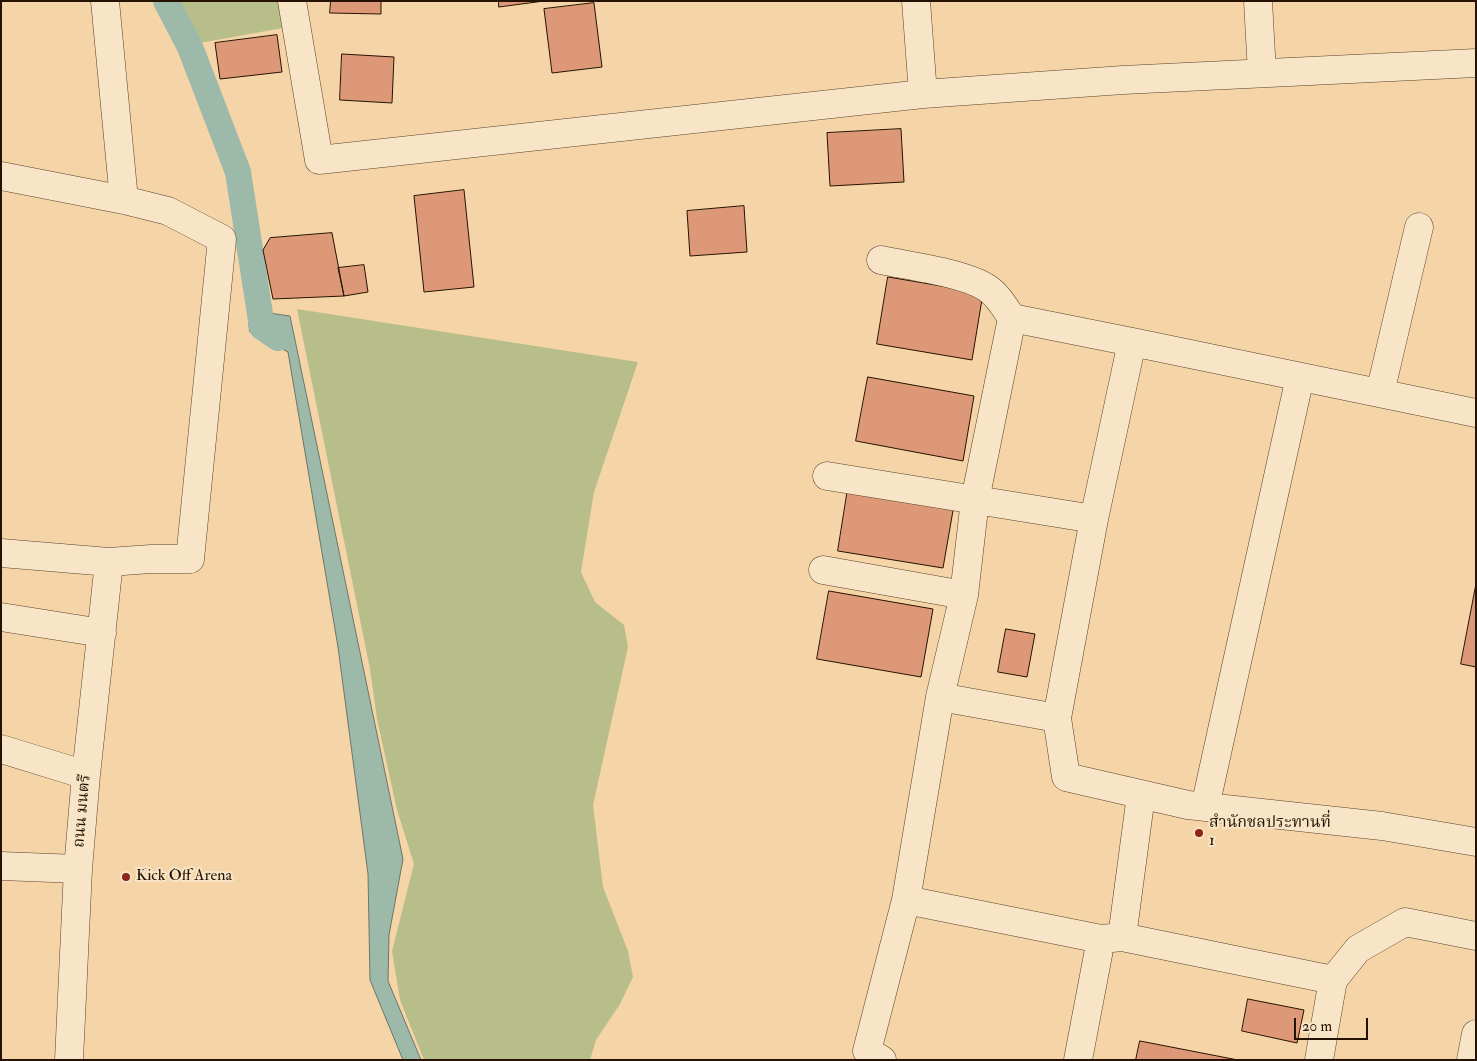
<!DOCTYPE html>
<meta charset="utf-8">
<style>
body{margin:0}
#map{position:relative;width:1477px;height:1061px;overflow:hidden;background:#f5d5a7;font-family:"IM FELL Double Pica",serif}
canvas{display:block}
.frame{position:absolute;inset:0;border:2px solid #251202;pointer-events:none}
.scale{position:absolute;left:1294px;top:1018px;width:74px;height:22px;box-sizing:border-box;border:2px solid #251202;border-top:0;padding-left:6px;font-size:15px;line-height:18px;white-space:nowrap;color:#251202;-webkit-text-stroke:4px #f8e4c6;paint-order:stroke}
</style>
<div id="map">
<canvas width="1477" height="1061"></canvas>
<div class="frame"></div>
<div class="scale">20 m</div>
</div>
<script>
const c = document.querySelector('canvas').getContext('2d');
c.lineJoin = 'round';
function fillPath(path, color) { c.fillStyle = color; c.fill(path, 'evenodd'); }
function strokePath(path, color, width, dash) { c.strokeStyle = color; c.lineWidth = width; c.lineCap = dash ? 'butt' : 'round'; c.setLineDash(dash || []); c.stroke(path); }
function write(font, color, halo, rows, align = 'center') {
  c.font = font + ' "IM FELL Double Pica","Noto Serif Thai",serif'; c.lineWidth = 4; c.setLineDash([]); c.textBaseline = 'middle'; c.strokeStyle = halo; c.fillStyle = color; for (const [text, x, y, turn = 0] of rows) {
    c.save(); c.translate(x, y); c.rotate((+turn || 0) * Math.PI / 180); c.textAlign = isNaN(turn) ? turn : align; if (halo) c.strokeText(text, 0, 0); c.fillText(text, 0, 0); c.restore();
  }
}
const green = new Path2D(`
 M153 1H281L283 28 194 44Z
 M297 309 638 362 594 492 581 572 595 602 624 625 628 647 593 805 603 887 628 951 633 977 620 1004 596 1040 590 1060H424L400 1000 392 951 414 864 397 810 377 719 370 669Z`);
const water = new Path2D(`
 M248 310 290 316 403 859 389 935 388 981 421 1060H403L370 980 368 874 338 647 288 352 250 332Z`);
const canal = new Path2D(`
 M166 1 190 47 238 172 262 327 278 338`);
const building = new Path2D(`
 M331 1H381V14L330 13Z
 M499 1H544L499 7Z
 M594 3 602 67 552 73 544 9Z
 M277 35 282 72 220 79 215 43Z
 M342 54 394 57 392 103 340 100Z
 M901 129 904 182 830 186 827 133Z
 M464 190 474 287 424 292 414 196Z
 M744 206 747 252 690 256 687 211Z
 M332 233 344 296 273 299 263 250 270 238Z
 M364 265 368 292 344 296 338 268Z
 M888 277 983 293 972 360 877 344Z
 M868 377 974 396 963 461 856 441Z
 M849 482 955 499 943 568 838 551Z
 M1476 584V667L1461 664Z
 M829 591 933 609 921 677 817 659Z
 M1006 629 1035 634 1027 677 998 672Z
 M1248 999 1304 1010 1297 1043 1242 1031Z
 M1140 1041 1238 1060H1136Z`);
const minor = new Path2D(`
 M105 1 124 200
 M292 1 319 160 923 94 1123 80 1476 63
 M916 1 923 94
 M1258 1 1262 73
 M1 176 124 200 168 211 222 239 190 559H151L109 562 1 553
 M881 260C909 266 965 273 987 288 998 295 1005 308 1012 318
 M1380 393 1419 227
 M1476 413 1132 342 1094 519 1057 718 1066 777 1188 805 1382 826 1476 842
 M827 476 1094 519
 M823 570 964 595
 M1 617 102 633
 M940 697 1057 718
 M1 749 86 775
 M1205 807 1300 377
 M1 866 78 869
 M906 900 1101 939 1122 937 1333 980 1358 949 1405 922 1476 936
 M1122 937 1141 795
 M69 1060 78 869 86 775 109 562
 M882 1060 867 1051 906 900 940 697 964 595 975 500 1012 318 1132 342
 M1078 1060 1101 939
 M1319 1060 1333 980
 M1471 1060 1476 1034`);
const markers = [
 [1199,833,5,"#8f2418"],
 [126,877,5,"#8f2418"]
];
const streetNames = [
 ["ถนน มนตรี",83,811,-85]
];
const poiNames = [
 ["สำนักชลประทานที่",1209,824],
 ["1",1209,842],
 ["Kick Off Arena",136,877]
];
fillPath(green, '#b8be8a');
fillPath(water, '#9cb9a9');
strokePath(water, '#6c7666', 1);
strokePath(canal, '#9cb9a9', 26);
fillPath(building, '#d97');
strokePath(building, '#251202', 1);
strokePath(minor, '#59432b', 29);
strokePath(minor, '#f8e4c6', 28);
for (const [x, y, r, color] of markers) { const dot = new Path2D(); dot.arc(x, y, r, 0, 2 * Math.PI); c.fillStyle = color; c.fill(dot); strokePath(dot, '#f8e4c6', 2); }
write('16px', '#251202', '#f8e4c6', streetNames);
write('16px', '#251202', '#f8e4c6', poiNames, 'left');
</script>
